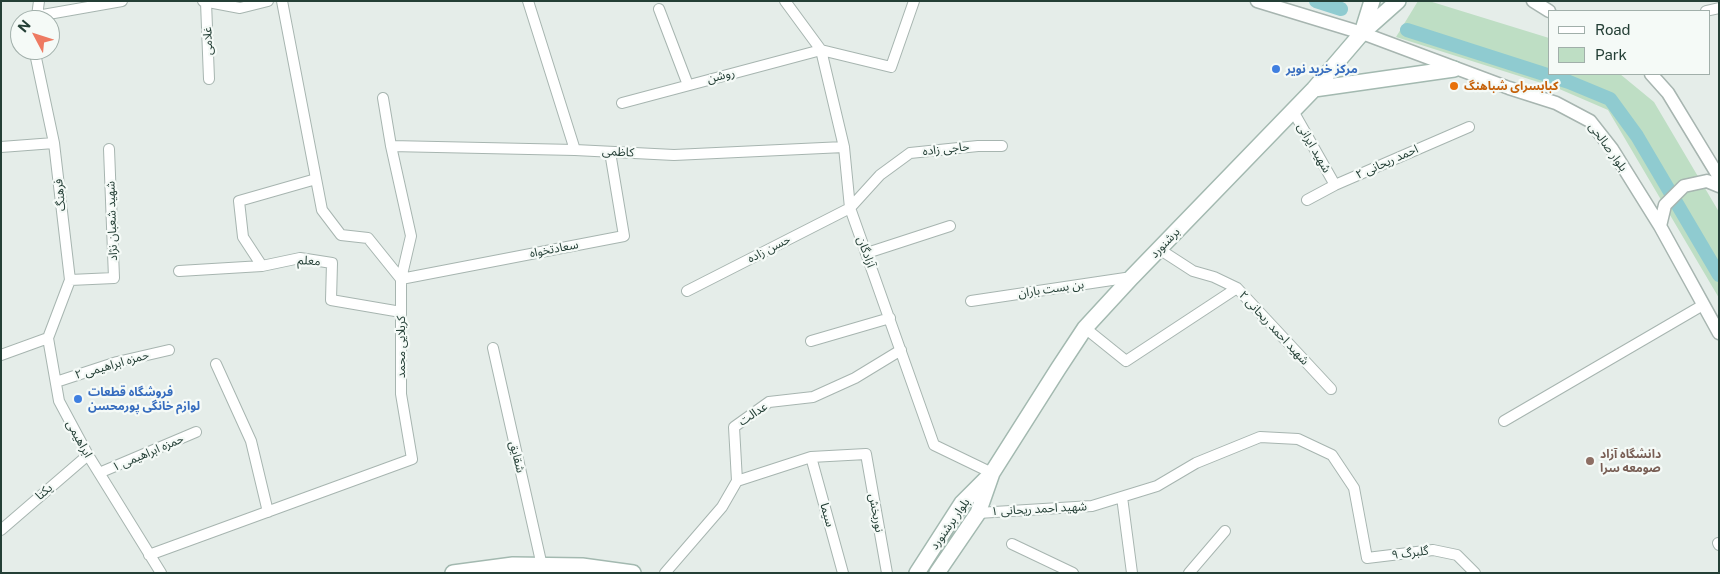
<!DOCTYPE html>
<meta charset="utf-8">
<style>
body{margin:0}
#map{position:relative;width:1720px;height:574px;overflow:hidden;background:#e5ede9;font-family:"Public Sans",sans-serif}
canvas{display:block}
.frame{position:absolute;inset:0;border:2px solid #243f36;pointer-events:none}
.legend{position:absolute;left:1548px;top:10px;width:162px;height:65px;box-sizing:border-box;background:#f5faf7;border:1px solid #a1afaa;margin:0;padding:6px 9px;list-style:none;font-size:15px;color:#243f36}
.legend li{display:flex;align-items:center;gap:10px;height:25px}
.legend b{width:25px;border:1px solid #a1afaa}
.north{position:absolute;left:10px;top:10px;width:50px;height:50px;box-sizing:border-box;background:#f5faf7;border:1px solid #a1afaa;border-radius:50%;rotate:310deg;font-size:14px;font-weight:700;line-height:20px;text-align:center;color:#243f36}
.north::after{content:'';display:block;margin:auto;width:18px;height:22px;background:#ee7a62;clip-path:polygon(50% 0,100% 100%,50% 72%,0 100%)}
</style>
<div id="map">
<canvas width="1720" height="574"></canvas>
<div class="frame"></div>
<ul class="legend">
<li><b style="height:6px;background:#fff"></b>Road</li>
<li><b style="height:14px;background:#bedec4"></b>Park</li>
</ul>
<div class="north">N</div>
</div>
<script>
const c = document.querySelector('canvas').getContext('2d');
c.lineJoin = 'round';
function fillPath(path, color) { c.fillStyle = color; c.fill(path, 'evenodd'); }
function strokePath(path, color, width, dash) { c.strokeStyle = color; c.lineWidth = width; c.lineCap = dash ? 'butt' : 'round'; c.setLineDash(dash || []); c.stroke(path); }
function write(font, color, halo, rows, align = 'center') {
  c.font = font + ' "Public Sans","Noto Sans Arabic",sans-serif'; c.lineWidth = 4.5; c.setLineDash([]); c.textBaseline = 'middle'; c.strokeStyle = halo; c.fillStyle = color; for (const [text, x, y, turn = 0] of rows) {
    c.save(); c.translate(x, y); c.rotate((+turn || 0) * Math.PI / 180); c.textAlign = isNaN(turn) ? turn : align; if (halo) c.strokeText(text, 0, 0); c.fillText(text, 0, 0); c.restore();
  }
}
const green = new Path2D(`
 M1418 1H1429L1549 38V74H1620L1654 102 1719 212V298L1608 110 1557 88 1396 37Z`);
const canal = new Path2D(`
 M1316 1 1341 9
 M1407 30 1569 82 1610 99 1637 136 1719 275`);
const minor = new Path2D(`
 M203 1 240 8 268 1
 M528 1 575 150
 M785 1 821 50 844 147 850 208 934 445 992 473
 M206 2 209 79
 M659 9 688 85
 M1706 11 1719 8
 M37 16 39 1
 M37 20V16L122 1
 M36 50V58L54 143 70 280 48 338
 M383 98 391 146 411 236 401 279 624 236 610 152
 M622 103 821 50 891 67 914 1
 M1293 111 1335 185
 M391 146 575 150 674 155 844 147
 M1 147 54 143
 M1307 200 1335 185 1469 127
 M1159 249 1193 271 1214 277 1237 288 1331 389
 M867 253 950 226
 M262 266 243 237 239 201 316 179
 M179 271 262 266 300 258 332 263 331 300 401 312
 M70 280 114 278 109 149
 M687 291 850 208 880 175 910 153 978 146H1002
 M971 301 1132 277
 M1085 328 1126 361 1237 288
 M811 341 890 318
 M493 348 542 566
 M1 355 48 338 59 401 88 455 161 573
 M216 364 251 441 268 512
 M56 382 117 362 169 350
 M1504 421 1703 305
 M811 457 843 573
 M99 473 196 432
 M737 481 811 457 866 454 887 573
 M1122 497 1132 573
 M978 513 1092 506 1157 486 1196 463 1260 437 1298 439 1332 455 1354 488 1367 558 1433 550 1457 555 1475 573
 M1 530 88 455
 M1718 543 1719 545
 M1012 544 1073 573
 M149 555 412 459 401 394V279L368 238 341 235 322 210 282 1
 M665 573 722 507 737 481 734 427 769 402 813 397 855 378 901 350
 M1189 573 1225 531`);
const tertiary = new Path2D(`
 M1257 1 1362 33 1509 88 1556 103 1590 121 1612 149 1660 226 1719 333
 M1533 1 1549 11
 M1651 74 1668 93 1719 177
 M1660 226 1665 205 1684 186 1707 181 1719 186`);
const secondary = new Path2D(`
 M1362 33 1372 1
 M1314 89 1454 69
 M453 573 513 565 582 566 633 573
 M917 573 962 503 989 476
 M937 573 978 513 992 473 1058 369 1085 328 1132 277 1314 89 1362 33 1398 1`);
const markers = [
 [1276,69,5,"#3f7fe0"],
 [1454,86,5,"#e8710a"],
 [78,399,5,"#3f7fe0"],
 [1590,461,5,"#8d6e63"]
];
const streetNames = [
 ["غلامی",208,41,-92],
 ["روشن",721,76,-14],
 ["بلوار صالحی",1608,147,54],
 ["شهید ایرانی",1314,148,60],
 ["حاجی زاده",946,149,-6],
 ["کاظمی",618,152,3],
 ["احمد ریحانی ۲",1387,162,-24],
 ["فرهنگ",60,195,-96],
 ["شهید شعبان نژاد",112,221,-92],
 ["برشنورد",1165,243,-46],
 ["سعادتخواه",554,249,-11],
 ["حسن زاده",769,249,-27],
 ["آزادگان",866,252,70],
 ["معلم",309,261,4],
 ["بن بست باران",1051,289,-8],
 ["شهید احمد ریحانی ۲",1274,328,47],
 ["کربلایی محمد",401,347,-90],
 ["حمزه ابراهیمی ۲",112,365,-16],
 ["عدالت",753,414,-34],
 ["ابراهیمی",79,439,61],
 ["حمزه ابراهیمی ۱",148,453,-23],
 ["شقایق",517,457,77],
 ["یکتا",44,492,-41],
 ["شهید احمد ریحانی ۱",1039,509,-3],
 ["نوربخش",876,513,80],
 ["سیما",827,515,75],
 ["بلوار برشنورد",950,524,-55],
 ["گلبرگ ۹",1410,553,-7]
];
const shopNames = [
 ["مرکز خرید نویر",1286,69],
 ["فروشگاه قطعات",88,392],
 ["لوازم خانگی پورمحسن",88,406]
];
const foodNames = [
 ["کبابسرای شباهنگ",1464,86]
];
const educationNames = [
 ["دانشگاه آزاد",1600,454],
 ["صومعه سرا",1600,468]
];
fillPath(green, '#bedec4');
strokePath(canal, '#8fcbd0', 14);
strokePath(minor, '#a7b5b0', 12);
strokePath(tertiary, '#a7b5b0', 15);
strokePath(secondary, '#a3b9b0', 18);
strokePath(minor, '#fff', 10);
strokePath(tertiary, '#fff', 12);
strokePath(secondary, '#fff', 15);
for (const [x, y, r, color] of markers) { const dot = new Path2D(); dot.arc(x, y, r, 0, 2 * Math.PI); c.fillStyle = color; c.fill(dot); strokePath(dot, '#f5faf7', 2); }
write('12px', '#243f36', '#f5faf7', streetNames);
write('bold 12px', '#366cbe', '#f5faf7', shopNames, 'left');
write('bold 12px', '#c56008', '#f5faf7', foodNames, 'left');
write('bold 12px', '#785e54', '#f5faf7', educationNames, 'left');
</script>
